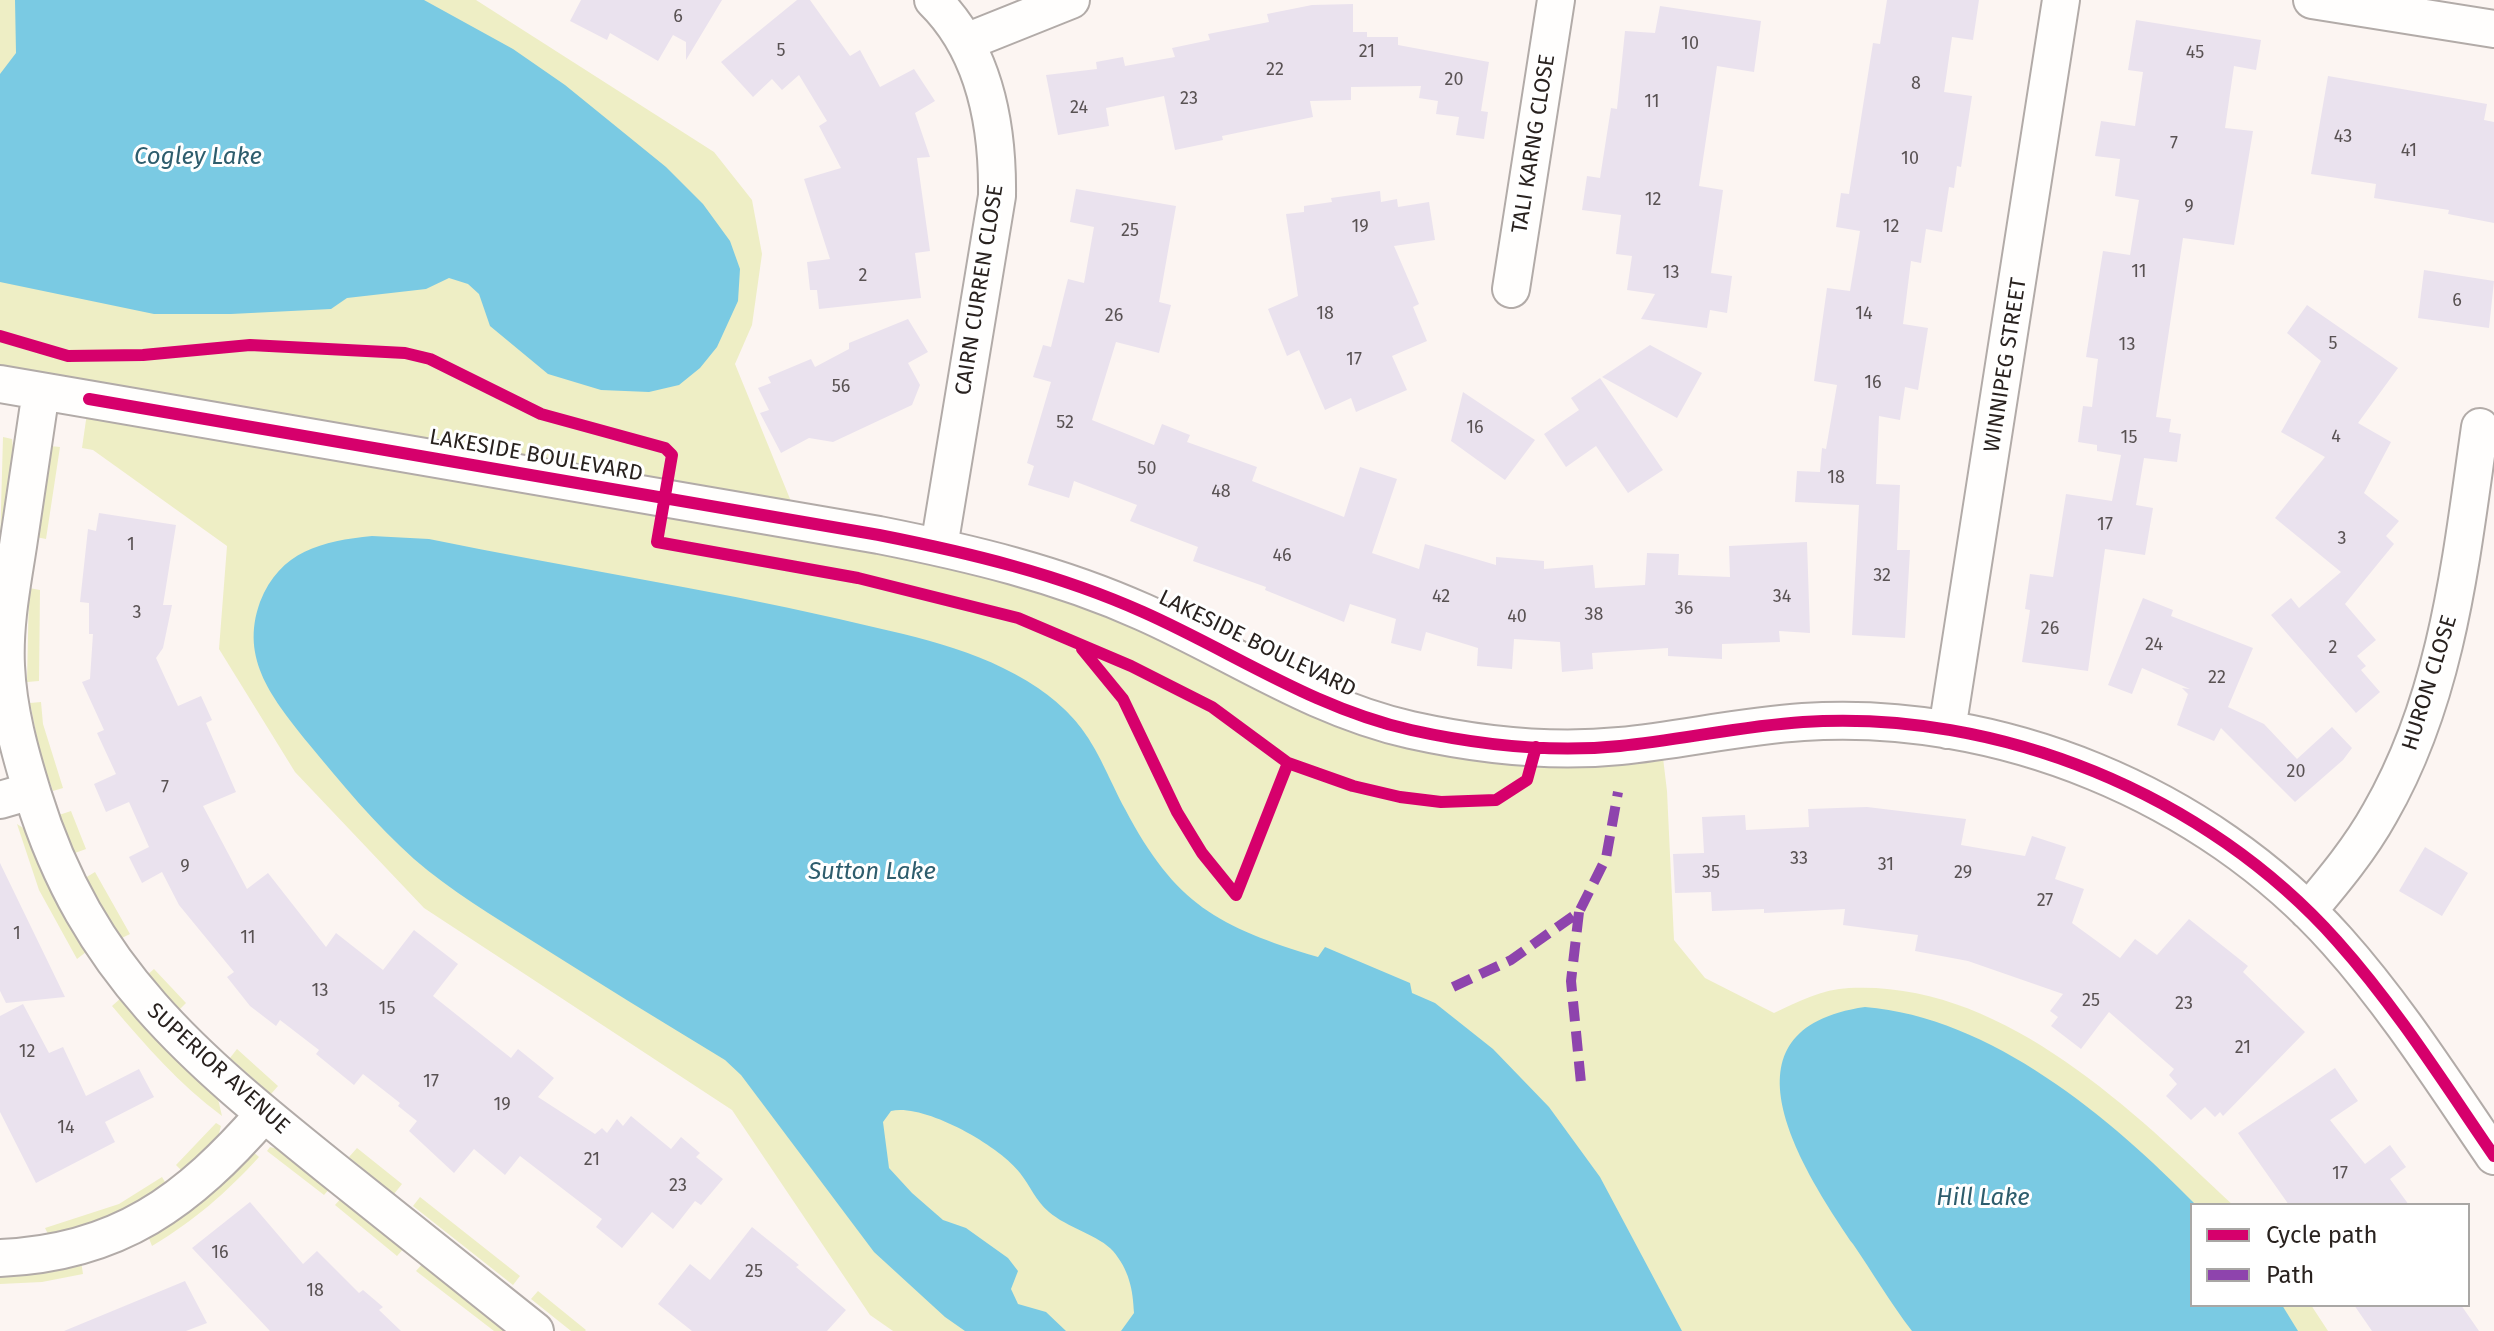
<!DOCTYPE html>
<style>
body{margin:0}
#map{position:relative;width:2494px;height:1331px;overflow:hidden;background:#fcf5f2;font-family:"Fira Sans",sans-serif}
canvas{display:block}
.legend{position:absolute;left:2190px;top:1203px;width:280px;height:104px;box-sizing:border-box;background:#fff;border:2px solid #a9a7a5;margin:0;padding:10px 14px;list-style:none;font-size:24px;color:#29221f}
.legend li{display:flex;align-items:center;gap:16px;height:40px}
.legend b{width:40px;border:2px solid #a9a7a5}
</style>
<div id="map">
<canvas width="2494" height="1331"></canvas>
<ul class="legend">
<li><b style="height:10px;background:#d6006c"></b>Cycle path</li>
<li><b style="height:10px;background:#8e44ad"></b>Path</li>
</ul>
</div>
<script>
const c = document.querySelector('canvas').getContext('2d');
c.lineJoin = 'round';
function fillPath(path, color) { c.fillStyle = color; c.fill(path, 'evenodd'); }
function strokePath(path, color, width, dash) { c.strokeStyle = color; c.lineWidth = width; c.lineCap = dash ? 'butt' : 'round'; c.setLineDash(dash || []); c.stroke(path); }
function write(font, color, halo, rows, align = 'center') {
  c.font = font + ' "Fira Sans",sans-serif'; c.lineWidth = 6; c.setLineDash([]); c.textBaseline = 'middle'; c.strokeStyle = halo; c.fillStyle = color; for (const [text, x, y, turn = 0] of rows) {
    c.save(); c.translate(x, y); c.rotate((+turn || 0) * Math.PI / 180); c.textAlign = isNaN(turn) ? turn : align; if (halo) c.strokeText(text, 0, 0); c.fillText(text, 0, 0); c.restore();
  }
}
const green = new Path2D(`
 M0 0H476L714 152 752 200 762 254 752 325 735 364 799 521 939 547 1374 720 1661 741 1667 791 1674 940 1705 978 1774 1013C1798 1002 1822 989 1849 988 2001 980 2131 1109 2233 1205H2192V1305H2311L2328 1331H893L870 1315 732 1110 424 908 295 772 219 649 227 546 93 450 82 448 89 399 0 384Z
 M3 437 12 439 13 448 0 544Z
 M50 446 60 447 46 539 36 537Z
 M29 588 40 590 39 681 27 682Z
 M41 702 43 724 63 788 53 791 41 758 30 703Z
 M71 811 86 849 75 853 59 815Z
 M17 824 28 831 49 886 86 952 77 959 39 890Z
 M95 872 130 934 120 939 85 878Z
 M154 969 186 1003 178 1011 146 976Z
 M121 998 159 1042 218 1099 222 1116C179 1084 146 1046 112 1006Z
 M237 1049 278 1086 271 1094 230 1058Z
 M216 1123 221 1126 218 1137 185 1174 176 1165Z
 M270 1147 283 1150 331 1187 324 1195 267 1151Z
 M357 1148 402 1184 394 1194 349 1157Z
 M250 1149 259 1157C226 1193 194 1221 152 1246L148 1236Z
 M162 1177 168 1187 143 1204 51 1240 45 1228 119 1204Z
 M343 1196 405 1247 397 1256 335 1205Z
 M420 1197 520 1276 513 1285 413 1206Z
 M81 1261 83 1274 42 1282 0 1284V1272Z
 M424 1262 508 1331H494L416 1271Z
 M538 1291 586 1330 585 1331H571L531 1299Z`);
const water = new Path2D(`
 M15 0H424L513 49 565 85 666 167 703 204 730 241 740 269 738 301 717 347 700 368 679 385 649 392 601 390 548 374 490 326 479 294 468 284 449 278 426 289 347 298 331 309 231 314H154L0 282V74L16 53Z
 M372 536 429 539C566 567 703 588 839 619 907 635 979 648 1038 688 1091 725 1097 755 1125 809 1175 904 1218 927 1318 957L1325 947 1410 983 1412 993 1435 1003 1493 1049 1549 1107 1600 1177 1682 1331H1121L1134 1313C1133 1289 1129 1270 1113 1251 1100 1236 1066 1227 1049 1212 1035 1200 1031 1187 1020 1173 1000 1146 924 1103 891 1111L883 1122 889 1168 912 1193 943 1220 966 1228 1008 1258 1018 1271 1011 1289 1018 1304 1046 1312 1066 1331H965L945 1317 874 1252 741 1075 725 1060C661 1021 597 982 534 942 493 916 451 891 414 859 375 824 341 783 308 743 274 700 239 660 260 602 280 551 322 541 372 536Z
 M1865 1007C1991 1017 2111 1118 2196 1205H2192V1305H2282L2298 1331H1912C1891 1304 1873 1273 1853 1244 1802 1169 1712 1029 1865 1007Z`);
const building = new Path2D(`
 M581 0H722L686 60V42L673 35 658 61 610 33 607 40 570 21Z
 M797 0H810L850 56 860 50 880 87 914 69 935 101 915 113 930 157 917 158 930 251 915 253 921 298 819 309 817 290H810L807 262 830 259 804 179 841 168 819 126 827 121 799 75 782 90 772 79 753 97 721 62Z
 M1887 0H1979L1973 40 1952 37 1944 92 1972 96 1961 167 1957 166 1954 188 1949 187 1942 232 1926 229 1921 263 1911 261 1903 324 1928 328 1918 390 1905 387 1900 420 1879 416 1876 484 1900 485 1897 550H1910L1905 638 1852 635 1859 505 1795 502 1797 471 1820 472 1822 448 1826 449 1837 385 1814 381 1827 288 1850 291 1860 231 1836 227 1841 193 1849 194 1873 43 1880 44Z
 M1353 4V32H1367V37H1398V45L1489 62 1481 111 1488 112 1484 139 1456 135 1459 117 1436 114 1438 101 1419 98 1421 86 1351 87V100L1310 101 1313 117 1222 136 1223 140 1175 150 1164 96 1106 108 1109 126 1058 135 1046 75 1097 69 1096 62 1123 57 1125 66 1175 57 1172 48 1210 40 1208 34 1269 22 1267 14 1312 5Z
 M1660 6 1761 21 1754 72 1717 66 1699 186 1723 190 1711 273 1732 276 1727 313 1710 310 1707 328 1641 319 1655 294 1627 290 1632 256 1616 254 1621 215 1582 210 1587 176 1600 178 1611 108 1617 109 1625 31 1655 33Z
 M2136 20 2261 40 2256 70 2234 66 2225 128 2253 131 2234 245 2183 238 2156 417 2171 419 2169 432 2181 434 2177 462 2144 458 2136 505 2153 508 2145 555 2105 549 2088 671 2022 662 2030 610 2025 609 2030 574 2053 577 2066 494 2112 501 2121 455 2097 451V445L2078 442 2083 406 2092 407 2098 359 2086 357 2103 251 2130 255 2139 200 2115 196 2120 159 2095 156 2101 121 2135 126 2143 72 2128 70Z
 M2328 76 2487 104 2484 120 2494 122V223L2448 214 2449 210 2374 198 2376 184 2311 174Z
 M1076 189 1176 206 1159 302 1171 305 1159 353 1116 342 1092 420 1154 445 1162 424 1190 435 1187 442 1257 467 1252 481 1344 517 1360 467 1397 479 1372 553 1419 569 1425 544 1496 565V557L1544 561V569L1593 565 1595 588 1645 585 1647 553 1679 554 1678 575 1730 577 1729 546 1807 542 1810 633 1779 631 1780 642 1722 644V659L1668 656V648L1592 653 1593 669 1562 672 1560 642 1514 639 1512 669 1477 666 1478 648 1426 632 1421 651 1391 643 1396 619 1350 604 1344 622 1265 590 1266 587 1193 561 1198 547 1130 521 1137 505 1074 481 1069 498 1028 485 1034 466 1027 463 1051 382 1033 377 1043 345 1051 347 1068 279 1084 283 1094 227 1070 222Z
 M1380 191 1381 202 1397 199 1398 207 1429 202 1435 240 1394 246 1419 304 1413 307 1427 341 1392 356 1407 390 1356 412 1351 398 1325 410 1299 350 1287 356 1268 309 1298 296 1286 214 1304 212V206L1332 202 1331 198Z
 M2424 270 2494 281 2489 328 2418 318Z
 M2307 305 2398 368 2358 423 2391 442 2364 493 2399 521 2386 536 2394 544 2345 604 2376 640 2357 656 2366 666 2361 670 2380 692 2356 713 2271 615 2291 598 2299 608 2341 572 2275 518 2325 457 2281 432 2321 361 2287 333Z
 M908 319 928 352 908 363 920 385 912 405 833 442 809 438 781 453 760 413 769 410 758 388 771 383 768 377 811 359 815 367 849 349V343Z
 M1650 345 1702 373 1677 418 1602 377Z
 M1600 378 1663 470 1628 493 1596 446 1566 467 1544 434 1579 410 1571 398Z
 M1463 392 1535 440 1505 480 1451 441Z
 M99 513 176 525 163 605H172L163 648 156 658 178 706 201 696 212 720 206 723 236 792 203 806 247 889 268 873 326 947 336 933 383 970 414 930 458 964 433 996 511 1058 518 1049 554 1078 538 1097 595 1134 602 1128 607 1133 617 1119 623 1126 631 1116 671 1149 681 1137 700 1153 696 1157 723 1179 701 1205 695 1201 673 1229 652 1212 622 1248 596 1227 602 1219 520 1156 505 1175 474 1149 454 1173 409 1131 417 1121 398 1106 400 1103 363 1074 354 1085 316 1054 319 1050 280 1020 276 1026 250 1006 227 977 234 972 179 905 162 872 142 883 129 857 149 847 129 802 106 812 94 784 116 774 97 733 104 730 82 682 90 679 93 634H89V603L80 602 88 529 96 531Z
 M2143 598 2173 610 2171 616 2253 648 2228 707 2264 724 2297 759 2332 727 2352 748 2343 760 2295 802 2221 728 2214 741 2177 725 2188 694 2182 688 2190 689 2142 668 2132 694 2108 685Z
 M1867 807 1966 819 1961 845 2025 856 2032 836 2066 847 2055 879 2084 889 2072 923 2120 958 2135 939 2157 955 2189 919 2248 966 2243 972 2305 1032 2223 1116 2220 1112 2215 1117 2205 1107 2191 1120 2166 1096 2177 1084 2169 1075 2174 1069 2109 1012 2081 1049 2051 1026 2058 1017 2050 1011 2063 994 1968 961 1915 951 1918 935 1843 925 1845 909 1764 913V909L1712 911 1711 892 1675 893 1673 854 1704 853 1702 817 1745 815 1746 830 1809 827 1808 809Z
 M2425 847 2468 873 2442 916 2399 891Z
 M0 863 65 997 6 1003 0 991Z
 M23 1004 49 1053 63 1047 86 1096 139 1069 154 1097 105 1122 115 1142 36 1183 0 1112V1016Z
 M2335 1068 2358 1101 2330 1120 2365 1164 2390 1145 2406 1167 2390 1179 2409 1205H2289L2238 1133Z
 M250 1202 303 1264 317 1251 359 1293 363 1290 383 1307 379 1310 401 1331H270L192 1248Z
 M752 1227 799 1265 796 1267 846 1310 827 1331H692L658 1304 690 1264 710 1280Z
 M185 1281 207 1323 186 1331H64Z
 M2354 1305H2461L2479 1331H2372Z`);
const minor = new Path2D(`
 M933 0C985 51 998 126 997 196L939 547
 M2312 0 2494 29
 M966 42 1071 0
 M1511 289 1556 0
 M0 384 879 535C970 553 1058 574 1143 612 1233 652 1313 708 1411 730 1479 745 1550 753 1620 746 1681 740 1741 726 1803 722 1999 709 2206 794 2337 941 2396 1007 2444 1083 2494 1156
 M41 391C33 442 26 494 18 546 12 585 4 625 6 666 8 710 20 753 33 795 87 971 194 1058 332 1169 399 1223 467 1277 535 1331
 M1947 730 2061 0
 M0 800 31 791
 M2308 911C2334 880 2360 849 2380 813 2448 695 2461 559 2480 427
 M0 1258C119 1253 188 1201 264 1114`);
const quiet = new Path2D(`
 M1579 912 1571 981 1581 1083
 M1453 987 1511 960 1579 912 1606 858 1618 792`);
const cycleway = new Path2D(`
 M0 336 68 356 143 355 250 345 405 353 430 359 541 414 665 448 672 455 657 542 858 578 1018 618 1131 666 1212 707 1288 763 1353 786 1400 797 1441 802 1496 800 1527 780 1536 747
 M89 399 879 535C970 553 1058 574 1143 612 1233 652 1313 708 1411 730 1479 745 1550 753 1620 746 1681 740 1741 726 1803 722 1999 709 2206 794 2337 941 2396 1007 2444 1083 2494 1156
 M1082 649 1123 699 1177 812 1202 853 1236 895 1288 763`);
const numberNames = [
 ["6",678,17],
 ["10",1690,44],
 ["5",781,51],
 ["21",1367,52],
 ["45",2195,53],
 ["22",1275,70],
 ["20",1454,80],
 ["8",1916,84],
 ["23",1189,99],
 ["11",1652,102],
 ["24",1079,108],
 ["43",2343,137],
 ["7",2174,144],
 ["41",2409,151],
 ["10",1910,159],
 ["12",1653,200],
 ["9",2189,207],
 ["19",1360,227],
 ["12",1891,227],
 ["25",1130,231],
 ["11",2139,272],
 ["13",1671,273],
 ["2",863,276],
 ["6",2457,301],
 ["18",1325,314],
 ["14",1864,314],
 ["26",1114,316],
 ["5",2333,344],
 ["13",2127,345],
 ["17",1354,360],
 ["16",1873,383],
 ["56",841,387],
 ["52",1065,423],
 ["16",1475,428],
 ["4",2336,437],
 ["15",2129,438],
 ["50",1147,469],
 ["18",1836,478],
 ["48",1221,492],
 ["17",2105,525],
 ["3",2342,539],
 ["1",131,545],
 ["46",1282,556],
 ["32",1882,576],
 ["42",1441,597],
 ["34",1782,597],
 ["36",1684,609],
 ["3",137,613],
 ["38",1594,615],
 ["40",1517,617],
 ["26",2050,629],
 ["24",2154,645],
 ["2",2333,648],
 ["22",2217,678],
 ["20",2296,772],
 ["7",165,788],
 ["33",1799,859],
 ["31",1886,865],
 ["9",185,867],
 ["35",1711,873],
 ["29",1963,873],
 ["27",2045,901],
 ["1",17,934],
 ["11",248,938],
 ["13",320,991],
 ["25",2091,1001],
 ["23",2184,1004],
 ["15",387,1009],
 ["21",2243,1048],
 ["12",27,1052],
 ["17",431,1082],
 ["19",502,1105],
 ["14",66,1128],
 ["21",592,1160],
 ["17",2340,1174],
 ["23",678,1186],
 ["16",220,1253],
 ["25",754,1272],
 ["18",315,1291]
];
const streetNames = [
 ["TALI KARNG CLOSE",1534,144,-81],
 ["CAIRN CURREN CLOSE",980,290,-81],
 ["WINNIPEG STREET",2006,365,-81],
 ["LAKESIDE BOULEVARD",536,456,10],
 ["LAKESIDE BOULEVARD",1257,644,26],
 ["HURON CLOSE",2430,683,-73],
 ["SUPERIOR AVENUE",218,1069,42]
];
const waterNames = [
 ["Cogley Lake",198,157],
 ["Sutton Lake",872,872],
 ["Hill Lake",1983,1198]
];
fillPath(green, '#eeeec5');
fillPath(water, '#7acae3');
fillPath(building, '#eae2ee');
strokePath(minor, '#b2aba8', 40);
strokePath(minor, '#fffefd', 36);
strokePath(quiet, '#8e44ad', 10, [20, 10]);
strokePath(cycleway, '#d6006c', 12);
write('18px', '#595253', null, numberNames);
write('22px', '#29221f', '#fff', streetNames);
write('italic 24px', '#2e5d6d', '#fff', waterNames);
</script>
